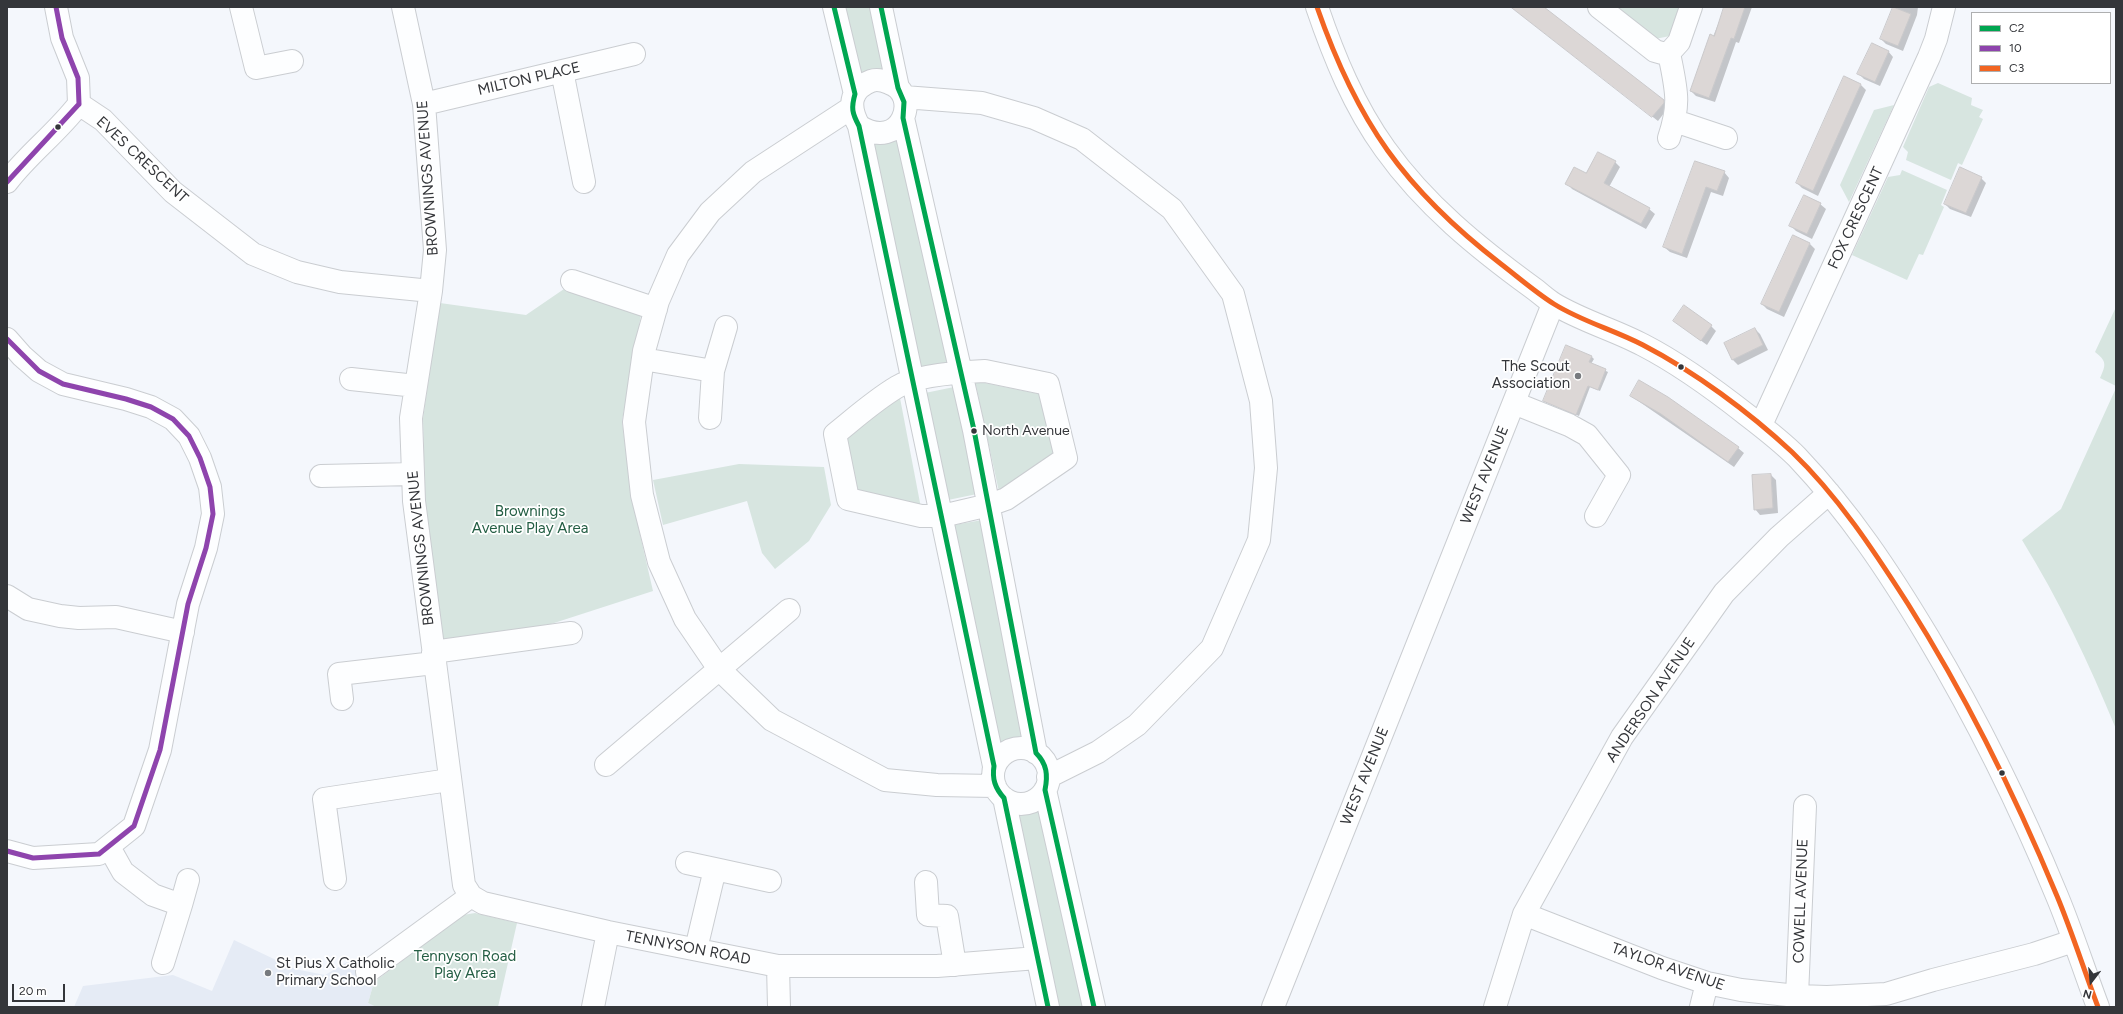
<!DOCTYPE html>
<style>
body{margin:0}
#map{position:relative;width:2123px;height:1014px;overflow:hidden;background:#f4f7fc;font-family:Figtree,sans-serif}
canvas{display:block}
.frame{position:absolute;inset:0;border:8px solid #34363a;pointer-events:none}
.legend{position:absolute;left:1971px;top:12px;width:140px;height:72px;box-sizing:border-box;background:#fff;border:1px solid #aeafb0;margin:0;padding:5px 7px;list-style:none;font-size:12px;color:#34363a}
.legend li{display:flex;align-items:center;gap:8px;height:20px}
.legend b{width:20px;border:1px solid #aeafb0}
.north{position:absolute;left:2071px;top:962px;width:40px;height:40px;-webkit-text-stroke:3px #fff;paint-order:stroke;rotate:196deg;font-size:11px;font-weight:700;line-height:16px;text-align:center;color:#34363a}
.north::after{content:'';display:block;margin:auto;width:14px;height:18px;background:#34363a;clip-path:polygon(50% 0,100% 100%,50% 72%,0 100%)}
.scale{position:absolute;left:12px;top:984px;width:53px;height:18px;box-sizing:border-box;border:2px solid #34363a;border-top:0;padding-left:5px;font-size:12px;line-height:14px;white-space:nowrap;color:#34363a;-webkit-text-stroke:3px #fff;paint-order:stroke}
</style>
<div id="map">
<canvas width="2123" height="1014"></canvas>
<div class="frame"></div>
<ul class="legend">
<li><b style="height:5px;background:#00a651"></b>C2</li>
<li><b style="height:5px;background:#8e44ad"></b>10</li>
<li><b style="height:5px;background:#f26522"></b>C3</li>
</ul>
<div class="north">N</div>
<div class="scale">20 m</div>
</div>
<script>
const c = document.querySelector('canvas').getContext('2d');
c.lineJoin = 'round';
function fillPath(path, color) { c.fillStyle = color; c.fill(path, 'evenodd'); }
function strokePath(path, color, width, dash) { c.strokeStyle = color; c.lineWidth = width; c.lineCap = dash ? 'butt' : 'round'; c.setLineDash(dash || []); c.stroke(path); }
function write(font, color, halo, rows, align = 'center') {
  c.font = font + ' Figtree,sans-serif'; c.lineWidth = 3.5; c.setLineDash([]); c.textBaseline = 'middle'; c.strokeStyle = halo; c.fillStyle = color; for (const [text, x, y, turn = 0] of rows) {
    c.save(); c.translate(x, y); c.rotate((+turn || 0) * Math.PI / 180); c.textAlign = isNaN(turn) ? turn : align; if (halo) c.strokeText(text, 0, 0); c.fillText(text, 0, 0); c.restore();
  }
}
const built = new Path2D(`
 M234 940 295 969 325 975 354 958 374 982 368 1003 376 1007H74L83 986 173 975 212 991Z`);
const green = new Path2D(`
 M843 7H874L888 72 859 78Z
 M1608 7H1684L1670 36 1655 39Z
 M1938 83 1972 98 1971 105 1983 110 1979 117 1983 119 1962 165 1958 163 1951 180 1906 160 1908 152 1903 147 1929 87Z
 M1894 105 1849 202 1840 185 1874 110Z
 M901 138 950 363 919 369 870 144Z
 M1902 170 1947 190 1941 205 1944 207 1923 255 1919 254 1907 280 1852 255 1888 177 1900 175Z
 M564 289 641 315 622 421 633 504 653 591 551 624 443 641 426 537 423 418 440 303 526 315Z
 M2116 307V386L2100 378C2106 365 2107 361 2095 352Z
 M975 381 1044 395 1057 451 999 492Z
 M954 387 977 494 948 500 925 393Z
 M2116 388V729C2089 663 2059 600 2022 540L2061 509Z
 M900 398 921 508 859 496 846 434Z
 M739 464 824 467 831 505 809 541 775 569 762 553 747 501 663 525 653 480Z
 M982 520 1027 740 998 746 954 525Z
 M1042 806 1086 1007H1056L1014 812Z
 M475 913 517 923 498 1007H376L368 1003 374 982 463 915Z`);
const shadow = new Path2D(`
 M1511 7H1543L1663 100 1668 108 1658 121Z
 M1725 7H1752L1739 43 1736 42 1715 102 1696 96 1691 91Z
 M1894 7H1918L1917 15 1903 51 1886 44 1881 39Z
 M1888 51 1893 57 1880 86 1864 79 1859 74Z
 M1861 85 1866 90 1818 196 1802 188 1797 183Z
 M1615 162 1620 167 1609 187 1649 209 1655 214 1646 229 1572 189 1567 183Z
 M1695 162 1724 172 1729 178 1723 196 1711 192 1687 258 1670 252 1664 247Z
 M1981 178 1986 183 1971 217 1950 209 1945 204Z
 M1820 204 1826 209 1812 239 1796 231 1791 226Z
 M1810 244 1815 249 1784 317 1767 309 1762 304Z
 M1674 321 1711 326 1716 331 1707 345Z
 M1755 329 1760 334 1768 350 1738 365 1733 360 1725 344Z
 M1591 356 1594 359 1591 364 1608 372 1600 391 1590 387 1579 416 1544 401Z
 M1631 396 1738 448 1744 453 1734 467Z
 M1771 475 1776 480 1778 513 1760 515 1755 509Z`);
const building = new Path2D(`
 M1511 7H1544L1664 100V103L1652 117Z
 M1724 7H1745L1734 39 1731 38 1709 98 1690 91 1710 34 1714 36Z
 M1893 7 1911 14 1898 46 1880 39Z
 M1872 43 1889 51 1875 82 1857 74Z
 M1844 76 1861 84 1813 191 1796 183Z
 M1598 152 1616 161 1604 183 1650 208 1641 224 1565 184 1574 167 1586 173Z
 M1695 161 1725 171 1717 191 1706 187 1682 254 1663 247Z
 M1960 167 1982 177 1966 213 1944 204Z
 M1804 195 1821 203 1807 234 1789 226Z
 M1793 235 1810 243 1779 312 1761 304Z
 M1684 305 1712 325 1701 341 1673 321Z
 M1755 328 1763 345 1732 360 1724 343Z
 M1566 345 1592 356 1589 362 1606 369 1598 390 1588 386 1576 415 1543 401Z
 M1639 380 1668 397 1739 447 1728 462 1661 414 1630 396Z
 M1771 474 1773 508 1754 510 1752 475Z`);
const minor = new Path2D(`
 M56 7 62 38 78 78 79 104
 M241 7 256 68 292 61
 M403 7 424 104 435 250 431 291 411 418 414 501 464 885 471 896 483 903 608 932 778 966H937L1037 958
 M834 7 855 94
 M881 7 898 88
 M1317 7C1334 57 1354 106 1385 149 1425 205 1478 248 1533 288 1540 293 1546 299 1554 304 1582 321 1615 330 1643 345 1680 364 1714 389 1747 415 1764 428 1782 442 1797 457 1850 513 1889 572 1928 637 1978 721 2020 806 2057 896 2072 932 2084 970 2098 1007
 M1599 7 1655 51 1662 53H1669L1679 42 1691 7
 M1669 53C1676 89 1681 102 1669 138
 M562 71 584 182
 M904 97 982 103 1034 118 1082 139 1172 209 1233 294 1261 401 1266 468 1259 540 1212 648 1137 725 1098 752 1048 777
 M79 104 103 120 173 192 253 254 297 272 340 282 431 291
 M424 104 634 54
 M851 108 753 172 710 212 678 255 658 301 644 351 634 422 642 495 659 562 685 619 719 669 772 720 885 780 937 785 995 786
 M903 118 974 430 1036 753
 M1675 121 1726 138
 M859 126C902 153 922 94 889 83 882 80 877 79 871 81 848 90 849 108 859 126L994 766
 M7 182C28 154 57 133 79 104
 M572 281 656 309
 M7 339 22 356 39 371 63 384 126 399 151 407 173 419 189 436 200 458 210 487 213 514 206 548 188 604 160 750 134 826 99 854 33 858 7 851
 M643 359 713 371 710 418
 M713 371 726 327
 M985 371 1048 384 1066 458 1006 499 989 505 942 516H921L848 499 835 434C855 418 875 400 897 387 915 375 963 372 985 371Z
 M351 379 416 386
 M1514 403 1569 425 1587 435 1619 475 1596 516
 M1761 425 1929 57 1936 39 1944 7
 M321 476 413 474
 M7 596 28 609 60 616 79 618 116 617 183 632
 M433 652 571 633
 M342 699 339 674 434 663
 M993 776a28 28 0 1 1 56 0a28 28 0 1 1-56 0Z
 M606 765 789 610
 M1045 790 1094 1007
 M1004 798 1048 1007
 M109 847 123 872 153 895 181 905 163 963
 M687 863 715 869 696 949
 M715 869 770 881
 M335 879 324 799 449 780
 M926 882 928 915 947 916 955 965
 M181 905 188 880
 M1524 914 1662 968 1707 983 1741 990 1797 996 1827 997 1886 994 1933 980 2034 954 2073 941
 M778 966 779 1007
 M367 972 471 896
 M1797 996 1805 806
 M593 1007 608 932
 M1273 1007 1553 304
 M1495 1007 1524 914 1622 737 1724 593 1779 537 1829 493
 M1701 1007 1707 983`);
const bus1 = new Path2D(`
 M834 7 855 94C851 108 852 113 859 126L994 766C992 779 995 788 1004 798L1048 1007
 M881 7 898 88 904 102 903 118 974 430 1036 753C1047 764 1048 775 1045 790L1094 1007`);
const bus2 = new Path2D(`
 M56 7 62 38 78 78 79 104
 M7 182 79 104
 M7 339 39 371 63 384 126 399 151 407 173 419 189 436 200 458 210 487 213 514 206 548 188 604 160 750 134 826 99 854 33 858 7 851`);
const bus3 = new Path2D(`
 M1317 7C1357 122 1404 189 1501 264 1518 277 1535 292 1554 304 1581 321 1614 330 1643 345 1695 372 1749 412 1792 452 1838 496 1874 551 1908 604 1966 696 2015 795 2057 896 2072 932 2084 970 2098 1007`);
const markers = [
 [58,127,3.5,"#34363a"],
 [1681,367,3.5,"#34363a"],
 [1578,376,4,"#777a7e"],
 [974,431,3.5,"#34363a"],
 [2002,773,3.5,"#34363a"],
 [268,973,4,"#777a7e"]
];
const busNames = [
 ["North Avenue",982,431]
];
const streetNames = [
 ["MILTON PLACE",529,79,-13],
 ["EVES CRESCENT",142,160,43],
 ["BROWNINGS AVENUE",428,178,-94],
 ["FOX CRESCENT",1856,218,-65],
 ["WEST AVENUE",1485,475,-68],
 ["BROWNINGS AVENUE",421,548,-96],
 ["ANDERSON AVENUE",1651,700,-56],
 ["WEST AVENUE",1365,776,-68],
 ["COWELL AVENUE",1801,901,-88],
 ["TENNYSON ROAD",688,948,11],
 ["TAYLOR AVENUE",1668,967,19]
];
const poiNames = [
 ["The Scout",1570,367],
 ["Association",1570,384],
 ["St Pius X Catholic",276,964,"left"],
 ["Primary School",276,981,"left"]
];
const parkNames = [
 ["Brownings",530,512],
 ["Avenue Play Area",530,529],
 ["Tennyson Road",465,957],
 ["Play Area",465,974]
];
fillPath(built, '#e5ebf5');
fillPath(green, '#d7e5e0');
fillPath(shadow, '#0003');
fillPath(building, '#dcd7d6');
strokePath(building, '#cac9cb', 1);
strokePath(minor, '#cacdd1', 24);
strokePath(minor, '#fdfeff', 22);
strokePath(bus1, '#00a651', 5);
strokePath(bus2, '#8e44ad', 5);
strokePath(bus3, '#f26522', 5);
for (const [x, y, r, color] of markers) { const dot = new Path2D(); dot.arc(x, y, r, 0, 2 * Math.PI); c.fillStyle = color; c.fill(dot); strokePath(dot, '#fff', 1.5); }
write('14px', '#34363a', '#fff', busNames, 'left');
write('15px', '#34363a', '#fff', streetNames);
write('15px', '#34363a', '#fff', poiNames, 'right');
write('15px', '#245e44', '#fff', parkNames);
</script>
